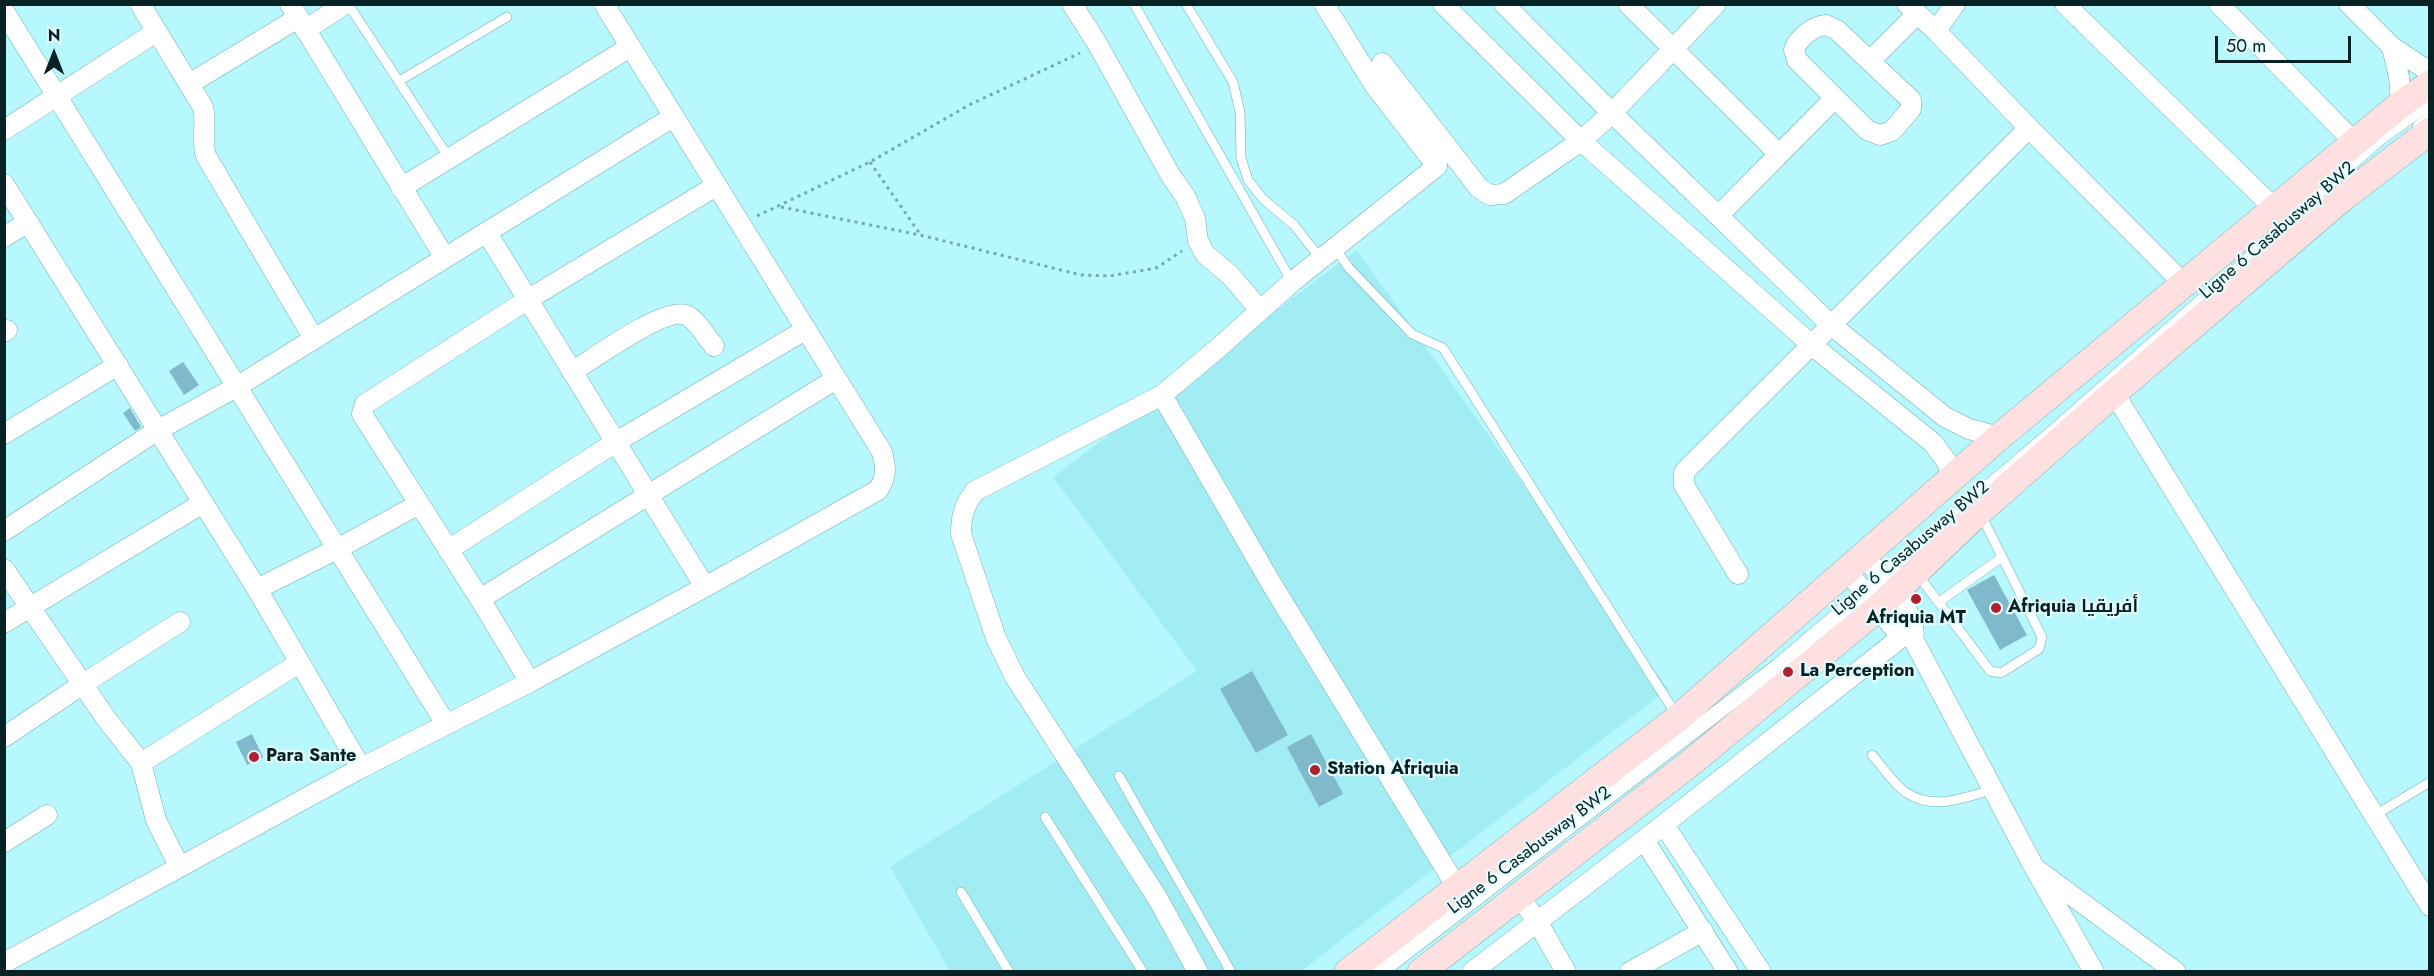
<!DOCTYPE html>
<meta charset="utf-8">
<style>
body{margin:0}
#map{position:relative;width:2434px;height:976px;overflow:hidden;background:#b6f8fd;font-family:Jost,sans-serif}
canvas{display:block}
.frame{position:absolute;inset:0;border:6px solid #072224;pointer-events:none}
.north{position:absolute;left:24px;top:24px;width:60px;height:60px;-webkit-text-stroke:4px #e4fdff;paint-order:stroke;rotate:0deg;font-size:16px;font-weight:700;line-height:24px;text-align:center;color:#072224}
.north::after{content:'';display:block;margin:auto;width:21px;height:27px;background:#072224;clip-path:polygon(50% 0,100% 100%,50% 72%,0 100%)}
.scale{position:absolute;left:2215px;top:36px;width:136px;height:27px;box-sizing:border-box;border:3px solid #072224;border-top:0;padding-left:8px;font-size:18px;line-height:21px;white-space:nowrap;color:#072224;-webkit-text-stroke:4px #e4fdff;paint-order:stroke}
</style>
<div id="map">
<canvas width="2434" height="976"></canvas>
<div class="frame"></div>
<div class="north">N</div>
<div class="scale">50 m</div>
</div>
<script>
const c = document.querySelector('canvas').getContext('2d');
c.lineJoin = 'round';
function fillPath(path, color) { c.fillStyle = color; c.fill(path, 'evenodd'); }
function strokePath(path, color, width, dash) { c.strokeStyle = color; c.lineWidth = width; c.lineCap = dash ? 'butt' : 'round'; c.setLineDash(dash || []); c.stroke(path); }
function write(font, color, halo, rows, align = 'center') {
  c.font = font + ' Jost,Cairo,sans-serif'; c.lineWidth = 4.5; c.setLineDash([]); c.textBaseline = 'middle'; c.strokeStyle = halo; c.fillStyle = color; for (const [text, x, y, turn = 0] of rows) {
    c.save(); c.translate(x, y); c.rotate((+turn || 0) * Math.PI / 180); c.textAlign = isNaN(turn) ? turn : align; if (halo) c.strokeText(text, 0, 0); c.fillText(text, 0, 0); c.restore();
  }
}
const built = new Path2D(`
 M1357 250 1668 689 1301 971H950L890 867 1197 671 1053 477Z`);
const building = new Path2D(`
 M183 362 199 385 184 395 169 371Z
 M130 408 141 427 135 431 123 413Z
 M1994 575 2027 635 2000 650 1967 590Z
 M1252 671 1288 735 1256 753 1220 689Z
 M252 734 263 757 247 765 236 742Z
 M1311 734 1343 794 1319 807 1287 747Z`);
const path = new Path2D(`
 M870 162 920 234
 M781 207 920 235 1081 275 1110 276 1156 268 1182 251
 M757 216 870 162 969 105 1080 53`);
const lane = new Path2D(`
 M348 4 449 158
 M1134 4 1292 282
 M1186 4 1233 82 1240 112 1241 158 1248 180 1263 199 1294 225 1320 258
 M399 81 507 17
 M2417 126 2430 116
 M1335 248 1349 268 1412 334 1443 348 1677 716
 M1918 575 1990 671 2001 673 2039 649 2042 637 1981 515
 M1939 602 2002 557
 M1872 755C1883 767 1894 785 1907 793 1934 811 1967 797 1994 789
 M1119 776 1231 972
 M2375 815 2430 782
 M1045 817 1143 972
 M961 892 1009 972
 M1374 972 1777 663 2054 428 2380 141 2430 105
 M1385 972 1783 666 1925 546`);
const street = new Path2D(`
 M140 4 203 107C207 123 201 140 206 156L314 339
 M290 4 445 258
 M1072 4 1098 45 1171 176 1185 196 1195 218 1198 241 1205 254 1230 275 1260 310
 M1443 4 1581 141 1813 346 1933 443 1947 462 1952 479
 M1504 4 1612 113 1830 324 1945 417 1969 429 1999 437
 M1628 4 1779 154
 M1907 4 1936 31 2029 128 2184 284
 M2065 4 2275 209
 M2219 4 2355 143
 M2349 4 2392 47 2430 72
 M4 11 446 724
 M1826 25 1837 30 1911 100V109L1892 131 1880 135 1867 130 1797 60 1794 50C1798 38 1813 26 1826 25Z
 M305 30 345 4
 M1936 31 1955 4
 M2392 47 2399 77 2401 104
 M1870 61 1917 14
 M1382 63 1479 188 1490 195 1504 194 1581 141 1612 113 1716 4
 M189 84 298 18
 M4 130 156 32
 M4 184 257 589 361 768
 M401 188 630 47
 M1718 216 1835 98
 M487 233 705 587
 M4 237 28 222
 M4 332 7 330
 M572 372C593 359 665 306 686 315 697 320 706 337 714 346
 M2114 393 2430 906
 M1162 395 1271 583 1458 889
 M4 434 118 365
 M4 531 158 430 238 386 673 117
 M448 550 616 442 805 330
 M1864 556C1880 576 1920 613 1913 639L2034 867 2094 972
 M4 569 105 717 141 763 156 820 179 866
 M1847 571 1898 633 1913 639
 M1738 574 1684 485V472L2029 128
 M257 589 339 548 419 504
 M480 599 836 379
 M4 623 203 503
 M530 682 480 599 362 414 365 404 527 300 716 186
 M4 737 83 684 180 622
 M141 763 299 663
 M1664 825 1761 972
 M1644 840 1728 972
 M4 842 47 815
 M2040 872 2176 972
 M1518 895 1537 921 1566 972
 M4 963 361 768 530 682 705 587 878 490C887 477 886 467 882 452L604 4
 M1198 972 1158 899 1015 677 996 638 961 534C961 516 964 505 975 491L1162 395 1217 349 1292 282 1437 166 1375 86 1324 4
 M1472 972 1644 840 1903 636
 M1630 972 1703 931`);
const secondary = new Path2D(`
 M1348 972 1678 718 1999 437 2401 104 2430 84
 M1421 972 1693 761 1878 608 1979 512 2114 393 2340 200 2430 131`);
const markers = [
 [1916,599,6,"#b11e2e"],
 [1996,608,6,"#b11e2e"],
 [1788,672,6,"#b11e2e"],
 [254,757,6,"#b11e2e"],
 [1315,770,6,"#b11e2e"]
];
const streetNames = [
 ["Ligne 6 Casabusway BW2",2278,231,-41],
 ["Ligne 6 Casabusway BW2",1911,549,-40],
 ["Ligne 6 Casabusway BW2",1530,851,-37]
];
const poiNames = [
 ["Afriquia أفريقيا",2008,608],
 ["Afriquia MT",1916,619,"center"],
 ["La Perception",1800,672],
 ["Para Sante",266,757],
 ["Station Afriquia",1327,770]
];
fillPath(built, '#a1edf3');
fillPath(building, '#80b8cc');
strokePath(lane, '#6eaeb3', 10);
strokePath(street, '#6eaeb3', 21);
strokePath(secondary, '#6eaeb3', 28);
strokePath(path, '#76a9ad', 3, [3, 4.5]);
strokePath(lane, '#fff', 9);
strokePath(street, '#fff', 20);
strokePath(secondary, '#fde0df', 27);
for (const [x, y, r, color] of markers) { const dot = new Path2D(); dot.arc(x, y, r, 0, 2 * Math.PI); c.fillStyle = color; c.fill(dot); strokePath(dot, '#e4fdff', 2); }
write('18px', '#072224', '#e4fdff', streetNames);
write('bold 18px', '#072224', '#e4fdff', poiNames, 'left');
</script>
